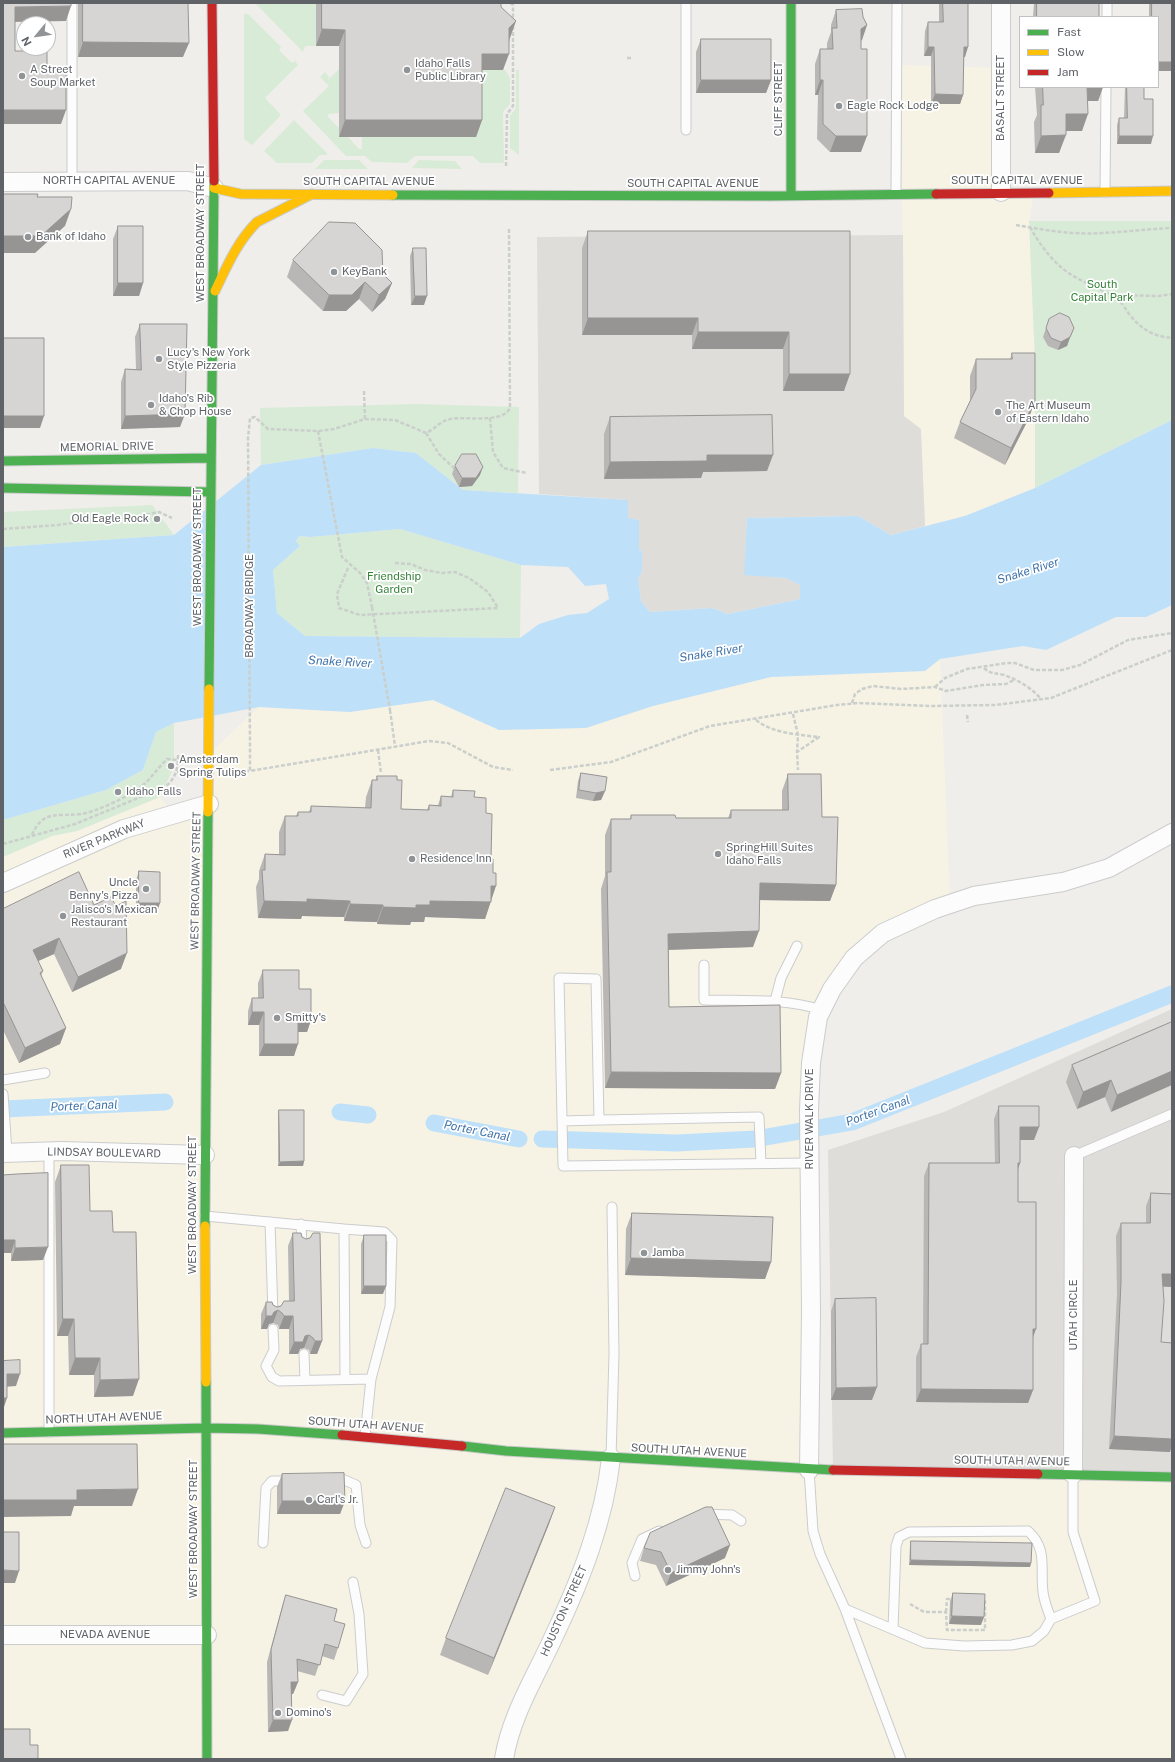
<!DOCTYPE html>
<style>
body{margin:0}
#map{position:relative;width:1175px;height:1762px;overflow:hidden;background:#efeeea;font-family:"Public Sans",sans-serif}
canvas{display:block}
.frame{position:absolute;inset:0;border:4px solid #5f6368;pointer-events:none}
.legend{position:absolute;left:1019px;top:16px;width:140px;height:72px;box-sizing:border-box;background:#fff;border:1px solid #bfc1c3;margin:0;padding:5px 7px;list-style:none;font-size:12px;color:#5f6368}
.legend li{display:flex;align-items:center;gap:8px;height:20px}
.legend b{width:20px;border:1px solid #bfc1c3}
.north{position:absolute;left:16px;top:16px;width:40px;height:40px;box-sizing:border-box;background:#fff;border:1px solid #bfc1c3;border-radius:50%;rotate:241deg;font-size:11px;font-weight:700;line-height:16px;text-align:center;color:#5f6368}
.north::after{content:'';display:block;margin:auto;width:14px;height:18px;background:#919496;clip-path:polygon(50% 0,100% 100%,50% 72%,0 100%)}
</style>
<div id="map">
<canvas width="1175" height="1762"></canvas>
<div class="frame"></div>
<ul class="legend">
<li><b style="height:5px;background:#4caf50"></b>Fast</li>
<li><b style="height:5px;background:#ffc107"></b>Slow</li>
<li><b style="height:5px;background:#c62828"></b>Jam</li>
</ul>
<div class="north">N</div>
</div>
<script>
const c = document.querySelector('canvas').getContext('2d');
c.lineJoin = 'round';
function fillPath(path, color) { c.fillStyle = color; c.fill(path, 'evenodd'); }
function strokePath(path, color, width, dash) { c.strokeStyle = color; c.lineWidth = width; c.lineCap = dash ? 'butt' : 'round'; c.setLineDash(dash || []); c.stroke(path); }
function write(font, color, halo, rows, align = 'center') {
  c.font = font + ' "Public Sans",sans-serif'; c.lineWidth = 3.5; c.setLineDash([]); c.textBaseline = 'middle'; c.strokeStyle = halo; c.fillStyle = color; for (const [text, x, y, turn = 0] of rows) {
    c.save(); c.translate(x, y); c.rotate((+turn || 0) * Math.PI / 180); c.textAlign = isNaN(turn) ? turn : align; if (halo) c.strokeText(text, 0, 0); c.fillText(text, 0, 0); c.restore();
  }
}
const commercial = new Path2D(`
 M897 65 1001 68V192H1034L1029 221 1035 362V488L965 516 925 526 921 429 904 416 903 235Z
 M940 659 950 904 883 933 818 1017 809 1470 1172 1477V1759H3V857L52 836 77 831 160 797 173 813 208 804 209 754 259 707 350 712 433 700 499 730 586 728 653 706 771 677 925 671Z`);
const industrial = new Path2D(`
 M903 235 904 416 921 429 925 526 891 535 858 516 747 518 745 562 768 576 786 578 800 585V599L728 614 712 608 650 612 641 601 638 579 642 572V551L639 550V520L628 519V500L539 494 537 237Z
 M1172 1009V1477L833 1470 828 1150 944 1112Z`);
const green = new Path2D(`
 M255 3H316V46H305L303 52Z
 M244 14H248L281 47 279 50 292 63 295 61 298 65 265 98 281 115 252 145 244 139Z
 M339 69V113L328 114V117L339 128V137L347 136 359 149H362V137L475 69 505 70 510 78V104L503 112 504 163H480L473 156H415L407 163 372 162 365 156H346L303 111 329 86 320 77 325 72 329 77 328 80Z
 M516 70H519V155L510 148V116L516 108Z
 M294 120 327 153V155H320L312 163H277L264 151Z
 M324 160H359L368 169H315Z
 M419 160 455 161 462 169 412 168Z
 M1029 221H1172V420L1035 488V362Z
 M416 404 519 407 518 493 463 490 416 453 373 448 261 465 260 408Z
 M152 505 174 535 3 547V512Z
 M400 529 521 565 520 638 305 636 277 613 273 570 300 546 296 542 300 536 310 537Z
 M174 723V767L160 797 77 831 52 836 3 857V820L106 790 143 770 156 732Z`);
const water = new Path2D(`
 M1172 420V605L1146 617H1116L1046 650 1023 646 940 659 925 671 771 677 653 706 586 728 499 730 433 700 350 712 259 707 174 723 156 732 143 770 106 790 3 820V547L174 535 261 465 373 448 416 453 463 490 628 500V518L639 520V550L642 551V572L638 579 641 601 650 612 712 608 728 614 800 599V585L786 578 744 575 747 518 858 516 891 535 965 516 1035 488ZM400 529 521 565 568 567 585 586 606 584 609 599 587 613 568 615 539 624 520 638 305 636 277 613 273 570 300 546 296 541 300 536 310 537Z`);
const canal = new Path2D(`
 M3 1109 165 1102
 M340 1112 368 1115
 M434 1123 519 1139
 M542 1139 677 1143 755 1139 852 1122 1172 994`);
const path = new Path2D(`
 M510 3 513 5V21
 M627 58H633
 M506 166 507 114 513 106V26
 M1016 225C1044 230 1073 235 1102 233 1125 232 1148 229 1172 228
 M1030 227C1041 247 1057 268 1077 278 1091 286 1106 290 1118 300 1122 303 1126 309 1129 314 1141 329 1152 336 1172 338
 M509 229 510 408C503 424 466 416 451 419 441 420 435 429 426 433L395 420 365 419 334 429 318 431 268 429 255 417 250 418 248 438 250 745V771L429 741 448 743 493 767 513 770
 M1117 299 1122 295 1159 296 1172 294
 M364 391 365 419
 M490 418 493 452 503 468 527 473
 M318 431 342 557 360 573 367 583 372 607
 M426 433 439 454 455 469
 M3 529 58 525 110 518H130L159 512 172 518
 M348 568 337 594 339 608 360 615 498 608 488 592 469 578 455 572 442 573 425 570 411 564 394 563
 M984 668C990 674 996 673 1004 675 1018 680 1032 688 1041 699
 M935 687 945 678 967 669 1007 663H1015L1034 670H1062L1080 665 1128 640 1172 633
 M852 703 855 694 862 689 873 686 901 689 935 687 946 691 983 685 1006 684 1014 680
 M390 710 395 746
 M793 714 798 735 797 752
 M967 715 968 722
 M756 720C772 733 799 735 819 737L797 752 798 770
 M378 750 381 773
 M550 770 611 762 710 726 837 705 858 703 930 706 995 705 1051 698 1172 650
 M227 771H250
 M177 772 190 771
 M32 835C43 809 58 817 81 814 95 812 120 800 132 793 148 784 155 771 167 759L178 760
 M3 844 75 824 165 787C176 778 178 769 178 755
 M910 1604 924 1612H946L947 1630H985V1600H982
 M946 1612 947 1599H953`);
const lane = new Path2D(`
 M686 3V130
 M1107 17V3
 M72 182V3
 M1105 192 1106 87
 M896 194 897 3
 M704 965V1000C744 1001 784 998 822 1010
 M775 1001 781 978 797 946
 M3 1080 45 1073
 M3 1094 7 1152
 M562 1121 599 1120
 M49 1151V1432
 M1074 1156 1172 1114
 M761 1163 759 1117 599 1120 596 979 559 978 563 1166 810 1163
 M205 1216 344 1229 345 1379
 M270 1222 273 1314
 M301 1224 302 1246
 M344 1229 384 1232 392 1240 390 1307 371 1379 365 1436
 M273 1329 274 1350 266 1366 272 1377 279 1381 371 1379
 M304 1354 305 1380
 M611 1458 614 1354 612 1207
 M809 1470 813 1531 820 1554 845 1609 901 1759
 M333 1479H342L356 1485 360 1525 366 1543
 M704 1514 732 1515 741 1521
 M263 1543 266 1488 272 1481H292
 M635 1576 632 1563 642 1539 659 1531
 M845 1609 925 1643 964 1646 1012 1645 1032 1641 1044 1631 1051 1619 1095 1601 1073 1532V1474
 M893 1629 896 1546 899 1537 909 1532 1028 1531C1048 1549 1040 1568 1043 1592 1044 1601 1048 1611 1051 1619
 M322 1695 346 1701 363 1674 359 1614 353 1582`);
const street = new Path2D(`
 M3 182 188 181 214 188
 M1001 192V3
 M3 883 124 829 209 804
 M3 1153 61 1151 205 1155
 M809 1470 811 1312 809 1110 811 1063 818 1017 832 989 854 958 883 933 935 909 974 896 1063 882 1109 868 1172 833
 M1073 1474 1074 1156
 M3 1635H207
 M504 1759C511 1715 536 1676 554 1636 581 1579 604 1521 611 1458`);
const fast = new Path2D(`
 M791 3V195
 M393 195 770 196 936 194
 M3 461 211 458
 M3 488 210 492
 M209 689 214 181
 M205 1226 208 812
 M206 1382 207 1759
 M3 1433 206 1428 258 1429 342 1435
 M462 1446 506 1451 833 1470
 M1038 1474 1172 1477`);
const slow = new Path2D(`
 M214 188 241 194 393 195
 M1049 193 1172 191
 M215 291C227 266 237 242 257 222L312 194
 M208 812 209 689
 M205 1226 206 1382`);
const jam = new Path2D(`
 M212 3 214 181
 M936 194 1049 193
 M342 1435 462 1446
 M833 1470 1038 1474`);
const pathBridge = new Path2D(`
 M372 607 390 710`);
const wall = new Path2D(`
 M78 3H188L183 57H78Z
 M316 3H501V7L510 38 503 70H482V120L476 137H339V46H316Z
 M939 3H968L965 57H964L963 95 960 104H931V56H924L925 31 928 22H939Z
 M1034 3H1099V17H1033Z
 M1149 3H1172V71H1158V17H1149Z
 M836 10 863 17 867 25 861 41V152H830L817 139 818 95H815V64L820 49H827V43L831 32V25Z
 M701 39 771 80 766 93H696V52Z
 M1035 87H1103L1098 101H1088L1082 131H1066L1059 153H1035L1034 122 1037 115Z
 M1125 87H1144V99L1151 144H1117V125L1119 118H1124Z
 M118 226 143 283 139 296H113V239Z
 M588 231H850L844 391H783V349H692V335H582V248Z
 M413 248 424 305H411L410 256Z
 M293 260 383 274 392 283 385 299 372 312 359 299 346 311H323L287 277Z
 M1049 319 1074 328 1067 346 1058 350 1048 346 1043 337Z
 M140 324 180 427 121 429V382L125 369H136L135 337Z
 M1012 353 1029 418 1005 465 954 438 960 422 970 401V376L976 359H1010Z
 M610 417 767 471 703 472 701 478 604 479V434Z
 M455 466 480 475 472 486 459 487 452 474Z
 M581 773 605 791 601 800 593 801 576 798 578 781Z
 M788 774 822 817 836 885 830 901 760 900 753 947 669 950V1007L781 1073 775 1089 605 1088 601 889 605 876V835L611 819H630L631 815 676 818H728L731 810H782V791Z
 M377 776 397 780 401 809 427 810 429 805H438L441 796 451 797 453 790 474 797 486 813 491 859V900L485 919 425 917 424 922H411L410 925 377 924V922L344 921V917L302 916 301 919 258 918 256 887 259 879V871L265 854H279V832L285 816H296L298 812H309L311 806 365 808 366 797 372 780H376Z
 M139 871 157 912 136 911V880Z
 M3 909 121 969 72 992 54 954 38 961 43 971 41 976 66 1028 60 1044 19 1063 3 1030Z
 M263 970 299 989 311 1020 307 1032H298L294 1056H259V1025H248V1011L252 998H258V983Z
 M1172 1022 1111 1112 1105 1097 1077 1109 1066 1082 1072 1065Z
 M999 1106 1034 1140H1020V1163L1018 1170V1202L1033 1338V1390L1028 1403 916 1402V1357L921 1344H923L924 1176 929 1163H995L994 1119Z
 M279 1110 304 1161 303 1166H278V1115Z
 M61 1165 90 1211 113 1232 133 1396 94 1397V1375H69L68 1336H57L55 1182Z
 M3 1175 43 1260 11 1261V1253Z
 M1151 1193 1172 1194V1287H1163L1161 1342 1171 1448 1170 1452 1109 1449 1117 1294 1116 1236 1121 1223H1146V1206Z
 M632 1213 771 1262 765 1279 625 1275 626 1229Z
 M293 1233 322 1341 317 1354H310L309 1350 304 1348 300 1349 298 1354H289V1329H279L278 1325 273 1323 269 1324 267 1329H261V1314L266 1302 277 1307 281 1306 289 1301 288 1246Z
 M364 1235 383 1294H361V1244Z
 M835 1299 872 1400H831V1311Z
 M282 1474 345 1501 340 1514H277V1487Z
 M555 1507 549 1524 488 1675 440 1655 446 1638Z
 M911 1541 1031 1563 1030 1567 909 1565 910 1545Z
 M644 1548 725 1558 666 1586 656 1565 640 1561Z
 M953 1593 981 1625 949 1624 950 1601Z
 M286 1595 334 1621 338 1648 334 1660 322 1656 315 1676 297 1671 298 1682 293 1694H292L288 1731 268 1732 267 1662 282 1607Z`);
const shadedWall = new Path2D(`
 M71 6 66 21 10 22 15 7Z
 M516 21 510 38 503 45 509 28Z
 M867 25 862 40 855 44 861 29Z
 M322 29 345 30 339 46H316Z
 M83 42 189 43 183 57H78Z
 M928 47H934L931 56H924Z
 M964 47H968L965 57H960Z
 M482 54H509L503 70H475Z
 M1158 62H1172V71H1158Z
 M701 80H771L766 93H696Z
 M820 80H823L818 95H815Z
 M1086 87H1103L1098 101H1081Z
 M935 94 963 95 960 104H931Z
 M3 110H66L61 124H3Z
 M1066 114H1088L1082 131H1059Z
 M345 120H482L476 137H339Z
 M1066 135 1059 153H1035L1041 136Z
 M836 136H867L861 152H830Z
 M1119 136H1153L1151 144H1117Z
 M71 209 65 226 35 253H3V236Z
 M365 282 359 299 346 311H323L329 295Z
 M118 283H143L139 296H113Z
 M392 283 385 299 372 312 379 295Z
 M415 296H427L424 305H411Z
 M588 318H698L692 335H582Z
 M698 332H789L783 349H692Z
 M1070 337 1067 346 1058 350 1061 342Z
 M789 374H850L844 391H783Z
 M1035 401 1029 418 1005 465 1011 448Z
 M185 414 180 427 121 429 125 416Z
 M3 416H44L40 428H3Z
 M707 455H773L767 471 703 472 701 478 604 479 610 462Z
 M483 467 480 475 472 486 459 487 462 478Z
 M605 791 601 800 593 801 596 793Z
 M760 883 836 885 830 901 754 900Z
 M491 886H496L485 919 425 917 424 922H411L410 925 377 924 383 907 416 905 430 901Z
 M307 899 350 901 344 917 302 916 301 919 258 918 264 901Z
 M139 903H160L157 912 136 911Z
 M350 904 383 905 377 922 344 921Z
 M759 931 753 947 662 950 668 934Z
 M59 938 54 954 27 966 33 950Z
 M127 953 121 969 72 992 78 977Z
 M252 1012H264L259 1025H248Z
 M298 1020H311L307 1032H294Z
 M66 1028 60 1044 19 1063 25 1048Z
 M264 1044H298L294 1056H259Z
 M1172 1071V1085L1111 1112 1117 1095Z
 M611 1072 781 1073 775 1089 605 1088Z
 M1111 1080 1105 1097 1077 1109 1083 1092Z
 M1020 1127H1039L1034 1140H1015Z
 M304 1161 303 1166H278L280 1162Z
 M1018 1163H1020L1015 1177Z
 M3 1240H15L11 1253H3Z
 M48 1247 43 1260 11 1261 15 1248Z
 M631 1258 771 1262 765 1279 625 1275Z
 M1162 1274H1172V1287L1158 1286Z
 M364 1286H386L383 1294H361Z
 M278 1310 273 1323 269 1324 267 1329H261L266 1316Z
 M284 1316H293L289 1329H279Z
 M63 1319H74L68 1336H57Z
 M1033 1329H1036L1031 1343Z
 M309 1335 304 1348 300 1349 298 1354H289L294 1342Z
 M315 1341H322L317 1354H310Z
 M75 1358H100L94 1375H69Z
 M7 1374H20L16 1386 3 1387Z
 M139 1379 133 1396 94 1397 100 1380Z
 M877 1387 872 1400H831L836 1388Z
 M921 1389 1033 1390 1028 1403 916 1402Z
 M3 1398H7L3 1410Z
 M1114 1436 1172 1439V1448H1171L1170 1452 1109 1449Z
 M138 1489 132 1506H74L71 1516 3 1517V1500L77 1490Z
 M282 1501H345L340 1514H277Z
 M555 1507 549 1524 488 1675 494 1658Z
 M730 1545 725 1558 666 1586 671 1573Z
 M911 1560 1031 1563 1030 1567 909 1565Z
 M3 1570 19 1571 15 1583H3Z
 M952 1616 984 1617 981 1625 949 1624Z
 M291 1682H298L293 1694H287Z
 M273 1720H292L288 1731 268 1732Z`);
const building = new Path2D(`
 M3 3H71V6L15 7V51H47V72H66V110H3Z
 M83 3H188L189 43 83 42Z
 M322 3H501V7L516 21 509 28V54H482V120H345V30L322 29Z
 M943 3H968V47H964L963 95 935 94 934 47H928V22H943Z
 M1037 3H1099V17H1037Z
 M1152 3H1172V62H1158V17H1152Z
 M862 9 863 17 867 25 861 29V49H867V136H836L823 124V80H820V49H833L832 28H837L836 10Z
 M701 39H771V80H701Z
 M1043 87H1087L1088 114H1066V135L1041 136V105H1043Z
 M1127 87H1144V99H1153V136H1119V118H1127Z
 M3 194H38L37 197H72L71 209 41 236H3Z
 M329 222 355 223 382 250 383 274 392 283 379 295 365 282 352 295H329L293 260Z
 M118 226H143V283H118Z
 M588 231H850V374H789V332H698V318H588Z
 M413 248H426L427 296H415Z
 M1060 313 1069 317 1074 328 1070 337 1061 342 1051 338 1046 328 1049 319Z
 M140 324H187L185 414 125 416V369L141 370Z
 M3 338H44V416H3Z
 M1012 353H1035V401L1011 448 960 422 976 389V359H1012Z
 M772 415 773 455H707V461L610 462V417Z
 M462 454H476L483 467 476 478H462L455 466Z
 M581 773 607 777 605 791 596 793 579 790Z
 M788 774H821L822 817H838L836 885 760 883 759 931 668 934 669 1007 780 1005 781 1073 611 1072 607 872H611V819H631V815H675L676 818H731V810H788Z
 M377 776H397V780H402L401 809 429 810V805L441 806V796L453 797V790L475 791 474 797 486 798V813L492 814 491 859H493V873H496V886H491V902L430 901V905H416V908L383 907V905L350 904V901L307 899V902L264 901 262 870H265V854L285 855V816H298V812H311V806L371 808 372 780H377Z
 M139 871 160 872V903H139Z
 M79 872 94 905 111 897 116 906 126 901 127 953 78 977 59 938 33 950 43 971 40 973 66 1028 25 1048 3 1002V909Z
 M263 970H299V989H311V1020H298V1044H264V1012H252V998H263Z
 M1172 1022V1071L1117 1095 1111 1080 1083 1092 1072 1065Z
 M999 1106H1039V1127H1020V1163H1018V1202H1036V1329H1033V1390L921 1389V1344H928L929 1163H999Z
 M279 1110H304V1161L280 1162Z
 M61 1165H89L90 1211H112L113 1232H136L139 1379 100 1380V1358H75L74 1319H63Z
 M48 1173V1247L15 1248V1240H3V1175L17 1174Z
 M1151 1193 1172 1194V1274H1162L1164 1301 1161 1342 1172 1343V1439L1114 1436 1121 1282V1223H1150Z
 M632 1213 773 1217 771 1262 631 1258Z
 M293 1233H301L302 1237 306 1239 310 1238 313 1233H320L322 1341H315L313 1338 309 1335 305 1336 303 1342H294L293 1316H284L282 1313 278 1310 274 1312 272 1316H266V1302H272L273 1305 277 1307 281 1306 284 1301H294Z
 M364 1235H386V1286H364Z
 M876 1298 877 1387 836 1388 835 1299Z
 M20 1360V1374H7V1398H3V1361Z
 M3 1444H137L138 1489 77 1490V1500H3Z
 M344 1473 345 1501H282V1474Z
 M506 1488 555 1507 494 1658 446 1638Z
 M706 1507H712L730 1545 671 1573 661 1552 644 1548 650 1533Z
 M3 1532H19V1571L3 1570Z
 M911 1541 1032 1543 1031 1563 911 1560Z
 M953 1593 985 1594 984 1617 952 1616Z
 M286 1595 337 1609 334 1621 345 1624 338 1648 325 1644 320 1665 297 1659 298 1682H291L292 1720H273L271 1650Z
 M3 1729H30V1745H38V1759H3Z`);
const markers = [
 [407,70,4,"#919496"],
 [22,76,4,"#919496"],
 [839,106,4,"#919496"],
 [28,237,4,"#919496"],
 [334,272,4,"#919496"],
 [159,359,4,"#919496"],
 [151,405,4,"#919496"],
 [998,412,4,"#919496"],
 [157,519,4,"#919496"],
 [171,766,4,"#919496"],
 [118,792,4,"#919496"],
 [718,854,4,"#919496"],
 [412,859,4,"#919496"],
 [146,889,4,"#919496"],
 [63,916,4,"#919496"],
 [277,1018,4,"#919496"],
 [644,1253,4,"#919496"],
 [309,1500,4,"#919496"],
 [668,1570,4,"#919496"],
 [278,1713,4,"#919496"]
];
const poiNames = [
 ["Idaho Falls",415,64],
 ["Public Library",415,77],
 ["A Street",30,70],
 ["Soup Market",30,83],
 ["Eagle Rock Lodge",847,106],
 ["Bank of Idaho",36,237],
 ["KeyBank",342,272],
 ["Lucy's New York",167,353],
 ["Style Pizzeria",167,366],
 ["Idaho's Rib",159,399],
 ["& Chop House",159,412],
 ["The Art Museum",1006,406],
 ["of Eastern Idaho",1006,419],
 ["Old Eagle Rock",149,519,"right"],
 ["Amsterdam",179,760],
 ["Spring Tulips",179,773],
 ["Idaho Falls",126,792],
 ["SpringHill Suites",726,848],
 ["Idaho Falls",726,861],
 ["Residence Inn",420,859],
 ["Uncle",138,883,"right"],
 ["Benny's Pizza",138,896,"right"],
 ["Jalisco's Mexican",71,910],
 ["Restaurant",71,923],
 ["Smitty's",285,1018],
 ["Jamba",652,1253],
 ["Carl's Jr.",317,1500],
 ["Jimmy John's",676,1570],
 ["Domino's",286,1713]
];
const streetNames = [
 ["BASALT STREET",1001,98,-90],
 ["CLIFF STREET",779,99,-90],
 ["NORTH CAPITAL AVENUE",109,181],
 ["SOUTH CAPITAL AVENUE",1017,181],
 ["SOUTH CAPITAL AVENUE",369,182],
 ["SOUTH CAPITAL AVENUE",693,184],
 ["WEST BROADWAY STREET",201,233,-90],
 ["MEMORIAL DRIVE",107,447,-1],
 ["WEST BROADWAY STREET",198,557,-90],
 ["BROADWAY BRIDGE",250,606,-90],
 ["RIVER PARKWAY",104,839,-22],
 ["WEST BROADWAY STREET",196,881,-89],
 ["RIVER WALK DRIVE",810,1119,-90],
 ["LINDSAY BOULEVARD",104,1153,1],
 ["WEST BROADWAY STREET",193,1205,-90],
 ["UTAH CIRCLE",1074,1315,-90],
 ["NORTH UTAH AVENUE",104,1418,-2],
 ["SOUTH UTAH AVENUE",366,1425,4],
 ["SOUTH UTAH AVENUE",689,1451,3],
 ["SOUTH UTAH AVENUE",1012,1461,1],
 ["WEST BROADWAY STREET",194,1529,-90],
 ["HOUSTON STREET",564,1611,-66],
 ["NEVADA AVENUE",105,1635]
];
const parkNames = [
 ["South",1102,285],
 ["Capital Park",1102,298],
 ["Friendship",394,577],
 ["Garden",394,590]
];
const waterNames = [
 ["Snake River",1028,571,-17],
 ["Snake River",711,653,-9],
 ["Snake River",340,662,3],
 ["Porter Canal",84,1106,-2],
 ["Porter Canal",878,1111,-20],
 ["Porter Canal",477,1131,11]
];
fillPath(commercial, '#f7f3e4');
fillPath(industrial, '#dfddda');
fillPath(green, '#d8ebd6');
fillPath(water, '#bfe0f9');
strokePath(canal, '#bfe0f9', 17);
strokePath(lane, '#cbcccc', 11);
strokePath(street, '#cbcccc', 20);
strokePath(fast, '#cacacb', 11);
strokePath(slow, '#cacacb', 11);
strokePath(jam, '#cacacb', 11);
strokePath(path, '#cacfcc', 2.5, [4, 2]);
strokePath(lane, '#fdfcfc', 9);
strokePath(street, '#fdfcfc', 18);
strokePath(fast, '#4caf50', 9);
strokePath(slow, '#ffc107', 9);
strokePath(jam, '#c62828', 9);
strokePath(pathBridge, '#cacfcc', 2.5, [4, 2]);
fillPath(wall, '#b8b7b5');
fillPath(shadedWall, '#969594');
fillPath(building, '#d6d5d3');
strokePath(building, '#969594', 1);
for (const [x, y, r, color] of markers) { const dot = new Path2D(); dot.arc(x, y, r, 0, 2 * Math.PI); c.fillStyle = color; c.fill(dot); strokePath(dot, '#fff', 1.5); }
write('11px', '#5f6368', '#fff', poiNames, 'left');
write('11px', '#5f6368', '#fff', streetNames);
write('11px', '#348238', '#fff', parkNames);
write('italic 12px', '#4174aa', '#fff', waterNames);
</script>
